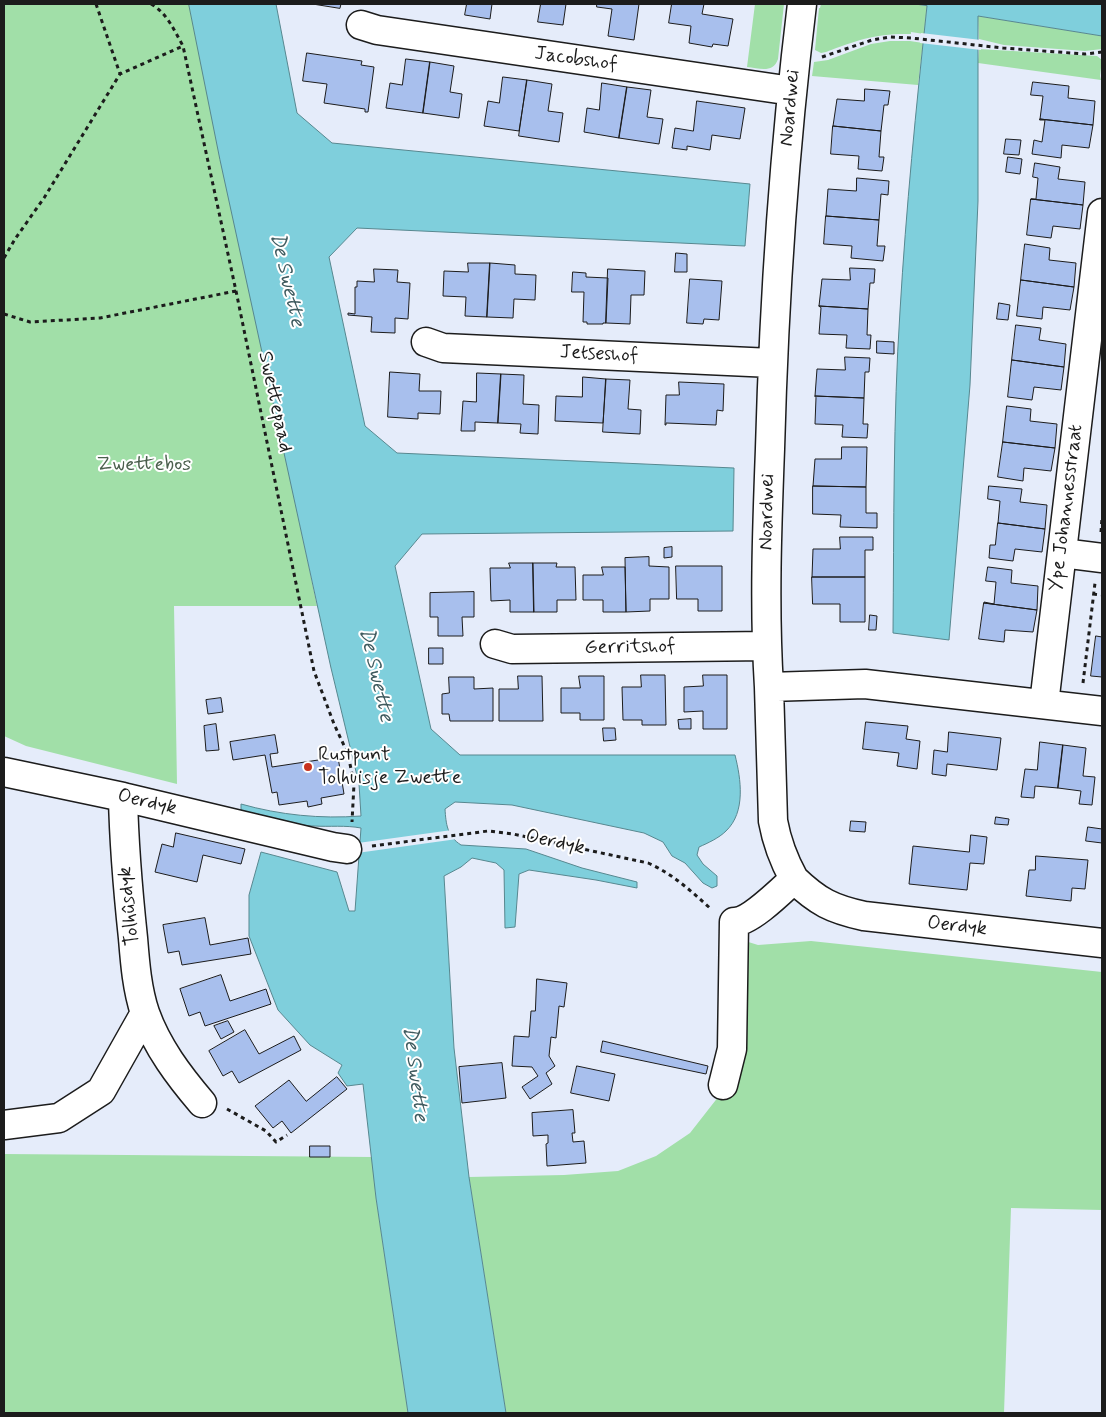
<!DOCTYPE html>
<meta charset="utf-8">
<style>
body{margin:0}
#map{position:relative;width:1106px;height:1417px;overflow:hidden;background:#e5ecfa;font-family:Mynerve,sans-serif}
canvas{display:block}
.frame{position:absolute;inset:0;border:5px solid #1c1c1c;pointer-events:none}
</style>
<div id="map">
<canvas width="1106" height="1417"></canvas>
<div class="frame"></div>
</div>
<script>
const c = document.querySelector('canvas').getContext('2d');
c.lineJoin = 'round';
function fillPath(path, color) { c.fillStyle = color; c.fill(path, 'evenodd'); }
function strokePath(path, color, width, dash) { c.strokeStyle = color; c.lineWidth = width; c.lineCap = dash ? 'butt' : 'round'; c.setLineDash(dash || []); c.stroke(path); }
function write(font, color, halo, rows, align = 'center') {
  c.font = font + ' Mynerve,sans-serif'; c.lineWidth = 4; c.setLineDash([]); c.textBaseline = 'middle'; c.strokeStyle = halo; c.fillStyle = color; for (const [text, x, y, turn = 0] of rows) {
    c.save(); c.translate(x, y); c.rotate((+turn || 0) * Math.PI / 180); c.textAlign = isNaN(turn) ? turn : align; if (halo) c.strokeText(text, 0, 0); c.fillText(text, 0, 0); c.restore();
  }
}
const green = new Path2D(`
 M4 4H191L317 606H174L177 784 26 746 4 736Z
 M755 4H784L778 59C773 74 759 68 747 67Z
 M821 4H915L927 6 924 34 911 32V34C877 33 857 40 826 52L821 53 815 50 819 8H820Z
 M978 16 1102 36V49L1085 51 1004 45 979 39Z
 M890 41H910L923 43 918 85 812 76 814 62 828 60 871 44Z
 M979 49 1097 56 1102 60 1100 76 1101 80 978 63Z
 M742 940 758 945 811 941 1102 972V1210L1011 1208 1004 1413H506L469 1177 564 1175 618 1171 656 1156 690 1133 733 1078Z
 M4 1154 373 1157 376 1198 408 1413H4Z`);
const water = new Path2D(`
 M189 4H276L297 113 332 143 750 184 745 246 357 228 329 257 365 426 397 453 734 468 733 531 422 534 395 566 431 729 460 755H735C741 779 746 812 726 831 719 838 708 843 699 847L697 855 703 864 717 876V886L712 888 703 883 685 863 672 856 663 842 644 833 512 805 455 802 445 809C446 824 447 836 461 845L526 849 582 868 637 882V888L596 880 529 870 519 874 515 927 505 928 504 870 496 863 472 858 461 867 444 876 454 1048 469 1177 506 1413H408L376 1198 363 1084 347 1086 338 1073 342 1065 310 1045 278 1010 249 936V895L261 852 337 872 349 911H355L361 828C345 825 330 827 314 826 289 825 266 819 241 812V804C280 815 320 819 361 816L359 784 331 668 220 160Z
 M915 4H1102V36L978 16V201L970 385 949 640 893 633C894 526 893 418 900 311 906 209 916 108 927 6Z`);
const pier = new Path2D(`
 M921 33 981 40V50L920 43Z
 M452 830 457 839 357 853 358 843Z`);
const building = new Path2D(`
 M313 4H341L340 8Z
 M467 4H492L490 19 465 15Z
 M541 4H566L563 25 538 22Z
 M597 4H639L634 40 608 36 612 9 597 7Z
 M672 4H704L702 14 733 19 728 46 713 44 712 47 689 43 691 26 669 23Z
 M307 53 362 61 361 65 374 67 368 112H365V109L324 103 327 84 303 81Z
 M406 59 430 62 423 113 386 108 390 83 402 85Z
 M430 62 454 66 450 92 462 94 459 118 423 113Z
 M503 77 527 80 519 131 484 126 488 101 499 103Z
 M527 80 552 84 548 111 563 113 559 142 519 136Z
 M1033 82 1069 86 1068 98 1095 101 1093 125 1040 119 1043 96 1031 95Z
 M602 83 627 87 619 138 584 132 587 108 599 110Z
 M627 87 651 90 647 117 663 119 659 144 619 138Z
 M865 89 890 91 888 105H884L881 131 833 126 837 99 864 101Z
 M697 101 745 108 740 139 712 135 710 150 687 146V150L672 148 675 128 693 131Z
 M1040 119 1093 125 1089 148 1062 145 1061 158 1032 154 1034 140 1042 142 1045 120H1040Z
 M833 126 881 131 879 157H884L882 171 858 169 859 156 831 154Z
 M1006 139 1021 140 1019 155 1004 154Z
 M1008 157 1022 159 1020 174 1006 172Z
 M1035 163 1060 167 1058 179 1085 182 1083 205 1031 199H1036L1038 178 1033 177Z
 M857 178 889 181 888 195 881 194 879 220 826 216 828 189 856 191Z
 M1031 199 1083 205 1080 229 1053 226 1051 238 1027 235Z
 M826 216 879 220 877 246H885L883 261 851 258 852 246 824 244Z
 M1025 244 1050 248 1049 260 1076 263 1074 287 1021 280Z
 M676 253 687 254V272H675Z
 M468 263H490L487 317 465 316 466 297 443 296 444 271 468 272Z
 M490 263 515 265V274L536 275 535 300 514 299 513 318 487 317Z
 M850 268 875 269 874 283H870L868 309 819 306 822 279 850 280Z
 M374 269 398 270 397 282 410 283 408 319 395 318V333L371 332 372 317 348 315V313L355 314V287H357V281L374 282Z
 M608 269 645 271 644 295H631L630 324 606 323Z
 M573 272 586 273V277L608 278 606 323H603V324H587V322H583L584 292H572Z
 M690 279 722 281 719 320 704 319 703 324 687 323Z
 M1021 280 1074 287 1070 310 1043 307 1042 319 1017 316Z
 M999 303 1010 305 1008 320 997 319Z
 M819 306 868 309 867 335H871L870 349 846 348 847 335 819 334 821 308Z
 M1016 325 1041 328 1039 340 1066 344 1064 367 1012 360Z
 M877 341 894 342V354L877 353Z
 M845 357 870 358 869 372H865L864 398 815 396 817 369 845 370Z
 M1012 360 1064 367 1061 390 1034 387 1032 400 1008 397Z
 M390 372 420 374 419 391H441L440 414 418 413V419L388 417Z
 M477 373 501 374 498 423 475 422V431H461L463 401 476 402Z
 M501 374 524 375 523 404 539 405 538 434 520 433 521 424 498 423Z
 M583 377 606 379 603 423 555 421 556 396 582 397Z
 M606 379 630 380 628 409 641 410 640 434 603 432Z
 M679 382 724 384 723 411 717 410 716 425 666 423V425H665L666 395H679Z
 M815 396 864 398 863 424H868L867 438 842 437 843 425 815 424 816 398Z
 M1007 406 1031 409 1030 421 1057 424 1055 448 1003 442Z
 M1003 442 1055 448 1051 471 1024 468 1023 481 998 477Z
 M842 447H867L866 487 813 486 815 459H841Z
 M813 486 866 487V513H877V528L840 527 841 515 813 514Z
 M989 486 1022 489 1020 502 1047 505 1045 529 998 523 1000 501 988 499Z
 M998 523 1045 529 1042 552 1015 549 1013 561 989 558 990 545H995Z
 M840 537H873V550H865V577H812L813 549H840Z
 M672 547V557L664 558V548Z
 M649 557V566L669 567V599H650V611L626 612 625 558Z
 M509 563H533L534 612H510V600L491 601 490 568H510Z
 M533 563H557L556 567H575L576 600H557V612H534Z
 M676 566H722V611H698V599H677Z
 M602 567H625L626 612H603V600H583V575H603Z
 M988 567 1012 570 1011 583 1038 586 1037 610 984 603V602L994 604 996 582 986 581Z
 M812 577H865V622H840V604H813Z
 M474 592V617H462L463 636H438V617H430V593Z
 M984 603 1037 610 1033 632 1005 630 1004 642 979 639Z
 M870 615 877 616 876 630H869Z
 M1096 636 1102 637V677L1091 676Z
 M429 648H443V664H429Z
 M641 675H665L666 725H642V720H623L622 687H641Z
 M703 675H727V729H703V711L684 712V687L703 686Z
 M518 676H542L543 721H499V689H518Z
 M579 676H604V720H580V713H561V688H580Z
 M449 677H474V689L493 688V721H450L449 714H442V694L449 693Z
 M221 698 223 712 208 714 206 700Z
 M691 719V729H679L678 720Z
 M866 722 908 726 906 739 920 741 917 769 897 766 899 753 863 749Z
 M216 724 219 750 206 751 204 726Z
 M603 728H615L616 740 604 741Z
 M949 732 1001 738 997 770 947 764 946 776 932 774 934 750 947 752Z
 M275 735 278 753 270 754 272 767 338 757 344 794 321 798 322 804 308 807 307 801 279 805 277 792 272 793 265 755 233 760 230 742Z
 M1040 742 1063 745 1058 788 1035 786 1034 798 1021 797 1025 769 1037 770Z
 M1063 745 1086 748 1083 776 1095 777 1092 805 1079 804 1081 791 1058 788Z
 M996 817 1009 819 1008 825 995 824Z
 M851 821 866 822 865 832 850 831Z
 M1088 827 1102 829V843L1086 841Z
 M176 833 245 849 241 864 203 855 197 882 155 872 162 844 173 847Z
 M971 835 987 837 984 864 970 863 967 890 909 884 913 846 969 852Z
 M1036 856 1088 860 1085 889 1072 888 1071 901 1026 896 1029 870H1035Z
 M205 918 210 945 248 938 251 954 182 965 179 951 168 953 163 925Z
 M221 975 230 1001 266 989 271 1004 205 1026 200 1012 189 1016 180 989Z
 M537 979 567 983 564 1007 559 1006 556 1038 551 1037 549 1056 555 1066 546 1073 552 1084 530 1099 522 1087 538 1076 532 1067 512 1066 514 1036 529 1037 531 1011H535Z
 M228 1021 234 1032 221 1039 214 1026Z
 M245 1030 259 1054 294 1036 301 1050 239 1083 232 1071 223 1076 209 1051Z
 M603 1041 708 1066 706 1074 601 1052Z
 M502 1063 506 1098 462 1103 459 1067Z
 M577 1066 615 1074 609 1101 571 1093Z
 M337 1077 347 1089 291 1133 282 1121 273 1128 255 1106 289 1080 306 1101Z
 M573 1110 575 1133H572L573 1142 584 1141 586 1163 547 1166 546 1144 548 1143V1135L533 1136 532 1113Z
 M310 1146H330V1157H310Z`);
const path = new Path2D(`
 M96 4 120 74
 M151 4C167 13 174 30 183 46L236 291 314 671 334 724 348 754 354 784 352 822
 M822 57 872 40 890 37 911 38 1003 48 1085 54 1102 52
 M4 258 15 239 44 198 120 74 183 46
 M4 314 30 322 100 318 236 291
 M1101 532 1102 518
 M1093 594 1102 595
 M1083 683 1095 583
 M372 846 488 831 513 834 648 863C673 874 691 891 711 909
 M227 1109 266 1131 276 1142 287 1135`);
const minor = new Path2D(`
 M802 4C784 151 774 300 770 449 767 528 764 608 769 687L865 684 1102 711
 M361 25 377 30 792 91
 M426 342 443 348 772 363
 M1062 553 1102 558
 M495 644 512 649 767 646
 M769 687 773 821C777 843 783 859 794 879
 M1044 704 1102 213
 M4 772 123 797 333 847 347 849
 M123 797C124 845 128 891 133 938 135 963 137 989 145 1013 157 1047 179 1076 202 1103
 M723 1085 732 1049 734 922C750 922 782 890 794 879 818 902 832 909 864 916L1102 943
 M4 1125 59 1118 101 1091 145 1013`);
const markers = [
 [308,767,5,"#c8321e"]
];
const streetNames = [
 ["Jacobshof",576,60,8],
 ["Noardwei",791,108,-85],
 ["Jetseshof",599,355,3],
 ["Swettepaad",274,402,78],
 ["Ype Johannesstraat",1067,508,-83],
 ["Noardwei",768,512,-89],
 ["Gerritshof",630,648,-1],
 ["Oerdyk",147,803,13],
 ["Oerdyk",555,843,12],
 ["Tolhûsdyk",130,906,-96],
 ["Oerdyk",957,927,6]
];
const parkNames = [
 ["Zwettebos",144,466]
];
const poiNames = [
 ["Rustpunt",318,756],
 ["Tolhuisje Zwette",318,779]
];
const waterNames = [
 ["De Swette",286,280,77],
 ["De Swette",375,675,77],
 ["De Swette",414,1074,83]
];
fillPath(green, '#a1dfa8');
fillPath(water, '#7fcfdc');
strokePath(water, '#57878f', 1);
fillPath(pier, '#e5ecfa');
fillPath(building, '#a8bfed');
strokePath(building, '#1c1c1c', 1);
strokePath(minor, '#1c1c1c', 31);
strokePath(path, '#1c1c1c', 3, [4, 4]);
strokePath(minor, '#fff', 28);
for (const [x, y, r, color] of markers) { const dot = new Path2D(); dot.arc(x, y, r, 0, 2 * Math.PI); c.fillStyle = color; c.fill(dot); strokePath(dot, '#fff', 2); }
write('20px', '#1c1c1c', '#fff', streetNames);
write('20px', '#4b604d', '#fff', parkNames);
write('20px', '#1c1c1c', '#fff', poiNames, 'left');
write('italic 21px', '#3f5b5f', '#fff', waterNames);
</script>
